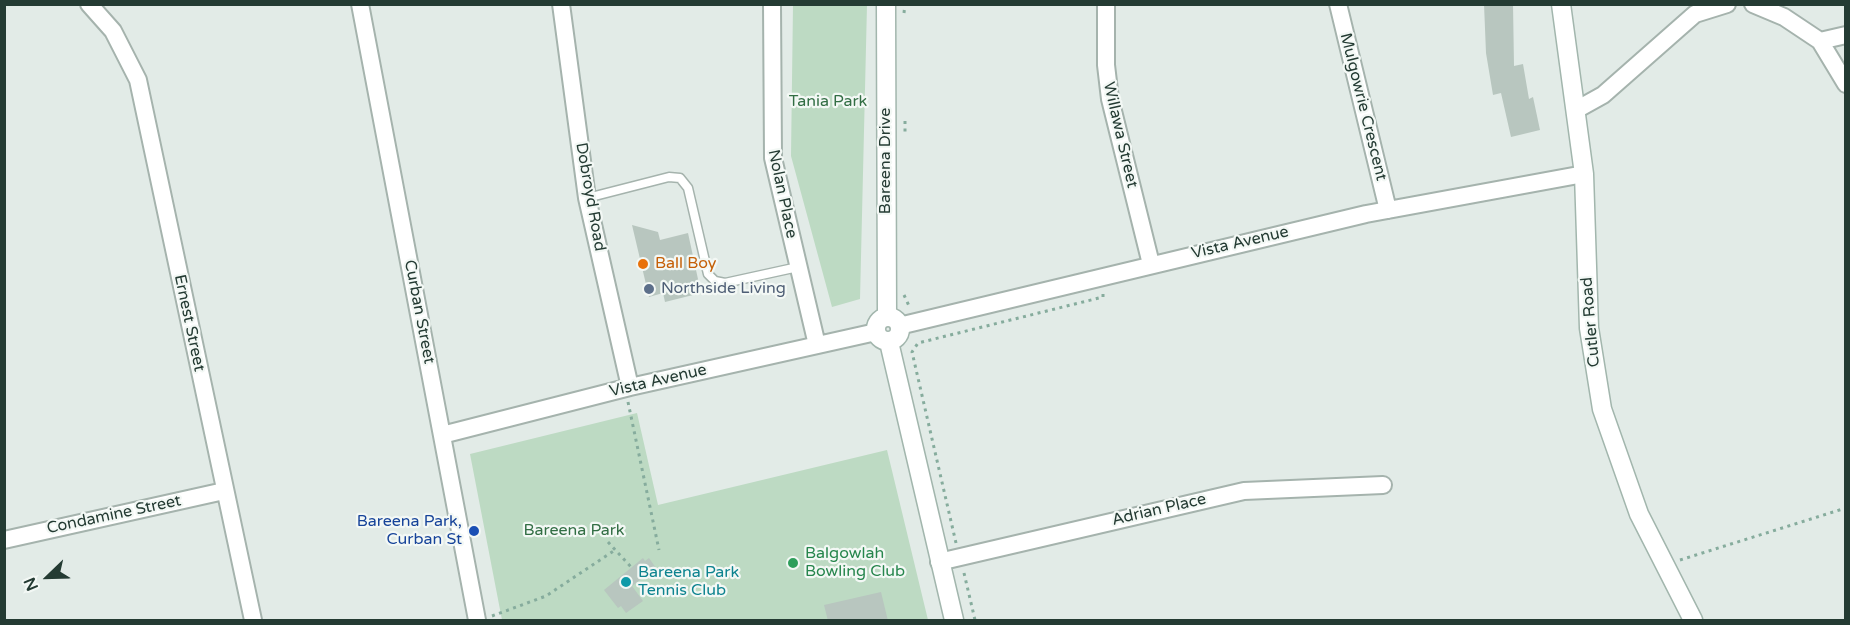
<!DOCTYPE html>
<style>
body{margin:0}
#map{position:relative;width:1850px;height:625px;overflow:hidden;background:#e2ebe7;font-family:"Varela Round",sans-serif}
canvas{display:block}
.frame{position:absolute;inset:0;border:6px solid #243b33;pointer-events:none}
.north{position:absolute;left:18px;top:547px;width:60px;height:60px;-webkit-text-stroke:4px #f3f8f5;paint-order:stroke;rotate:247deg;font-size:16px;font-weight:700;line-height:24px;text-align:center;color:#243b33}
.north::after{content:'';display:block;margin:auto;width:21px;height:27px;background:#243b33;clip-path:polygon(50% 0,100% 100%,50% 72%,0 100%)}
</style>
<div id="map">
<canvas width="1850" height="625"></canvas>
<div class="frame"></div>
<div class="north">N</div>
</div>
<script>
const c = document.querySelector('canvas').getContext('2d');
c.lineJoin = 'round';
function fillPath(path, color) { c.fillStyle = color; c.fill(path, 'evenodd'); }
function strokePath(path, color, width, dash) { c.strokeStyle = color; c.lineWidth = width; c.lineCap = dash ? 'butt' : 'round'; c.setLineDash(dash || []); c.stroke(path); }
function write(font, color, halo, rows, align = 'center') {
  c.font = font + ' "Varela Round",sans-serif'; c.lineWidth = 4.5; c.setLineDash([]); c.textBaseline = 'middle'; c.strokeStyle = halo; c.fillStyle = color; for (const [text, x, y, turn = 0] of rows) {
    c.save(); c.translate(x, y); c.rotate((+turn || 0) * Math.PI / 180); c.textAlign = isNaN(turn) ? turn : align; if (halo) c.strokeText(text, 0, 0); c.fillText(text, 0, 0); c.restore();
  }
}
const green = new Path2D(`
 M793 5H867L860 299 832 307 791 156Z
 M637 413 658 505 887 450 928 620H502L470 454Z`);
const building = new Path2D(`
 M1484 4H1513L1514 66 1523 64 1529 99 1533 97 1540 130 1511 137 1501 93 1493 95 1486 53Z
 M632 225 658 232 660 240 688 233 701 293 665 302 663 293 649 297Z
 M643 558 645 561 649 558 656 568 632 586 643 601 626 613 621 606 618 608 604 590Z
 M881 592 888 621H828L824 605Z`);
const path = new Path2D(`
 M904 13 905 4
 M905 121V136
 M904 295 910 308
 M628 402 659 550
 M608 542 631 567
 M956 543 912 352 918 343 1103 297V294
 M1680 560 1846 508
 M964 573 975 620
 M492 616 546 596 615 550`);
const lane = new Path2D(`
 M587 198 669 177 680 178 688 188 708 274 715 281 725 283 798 267`);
const street = new Path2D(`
 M89 4 113 31 138 80 253 620
 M360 4 477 620
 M561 4 587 198 630 387
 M772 4 773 158 817 345
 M1106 4V65L1110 99 1151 264
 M1338 4 1388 210
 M1753 4 1784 17 1820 41 1846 35
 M1820 41 1846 84
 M1576 110 1603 95 1695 14 1727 4
 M899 326 1366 214 1584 174
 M442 435 630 387 876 332
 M4 540 224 491
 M939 562 1244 491 1383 485`);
const secondary = new Path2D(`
 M886 4 887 317
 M1561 4 1584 174 1589 328 1602 409 1639 514 1693 620
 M876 329a12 12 0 1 1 24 0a12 12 0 1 1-24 0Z
 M889 342 954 620`);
const markers = [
 [643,264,6,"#e8710a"],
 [649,289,6,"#5c6f8a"],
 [474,531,6,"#1a4fb4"],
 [793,563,6,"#2e9e5b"],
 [626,582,6,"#0f9aa8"]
];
const parkNames = [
 ["Tania Park",828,102],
 ["Bareena Park",574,531]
];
const streetNames = [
 ["Mulgowrie Crescent",1363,107,76],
 ["Willawa Street",1120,135,77],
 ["Bareena Drive",886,161,-90],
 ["Nolan Place",782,194,78],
 ["Dobroyd Road",590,197,80],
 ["Vista Avenue",1240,243,-13],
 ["Curban Street",419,312,79],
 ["Cutler Road",1591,322,-95],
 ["Ernest Street",189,323,78],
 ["Vista Avenue",658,381,-13],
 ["Adrian Place",1159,510,-13],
 ["Condamine Street",114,515,-12]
];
const foodNames = [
 ["Ball Boy",655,264]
];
const serviceNames = [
 ["Northside Living",661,289]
];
const transitNames = [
 ["Bareena Park,",462,522],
 ["Curban St",462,540]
];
const leisureNames = [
 ["Balgowlah",805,554],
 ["Bowling Club",805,572]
];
const cultureNames = [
 ["Bareena Park",638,573],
 ["Tennis Club",638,591]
];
fillPath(green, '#bddac3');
fillPath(building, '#b8c6bf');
strokePath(lane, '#a5b3ad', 11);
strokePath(street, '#a5b3ad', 20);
strokePath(secondary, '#a2b6ad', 21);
strokePath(path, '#86ac9d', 3, [3, 4.5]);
strokePath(lane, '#fff', 8);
strokePath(street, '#fff', 16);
strokePath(secondary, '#fff', 18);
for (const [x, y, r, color] of markers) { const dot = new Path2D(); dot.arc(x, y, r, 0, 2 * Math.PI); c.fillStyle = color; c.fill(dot); strokePath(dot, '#f3f8f5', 2); }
write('16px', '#326e44', '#f3f8f5', parkNames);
write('16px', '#243b33', '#f3f8f5', streetNames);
write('16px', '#c56008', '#f3f8f5', foodNames, 'left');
write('16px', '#4e5e75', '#f3f8f5', serviceNames, 'left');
write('16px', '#164399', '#f3f8f5', transitNames, 'right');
write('16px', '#27864d', '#f3f8f5', leisureNames, 'left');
write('16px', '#0d838f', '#f3f8f5', cultureNames, 'left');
</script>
